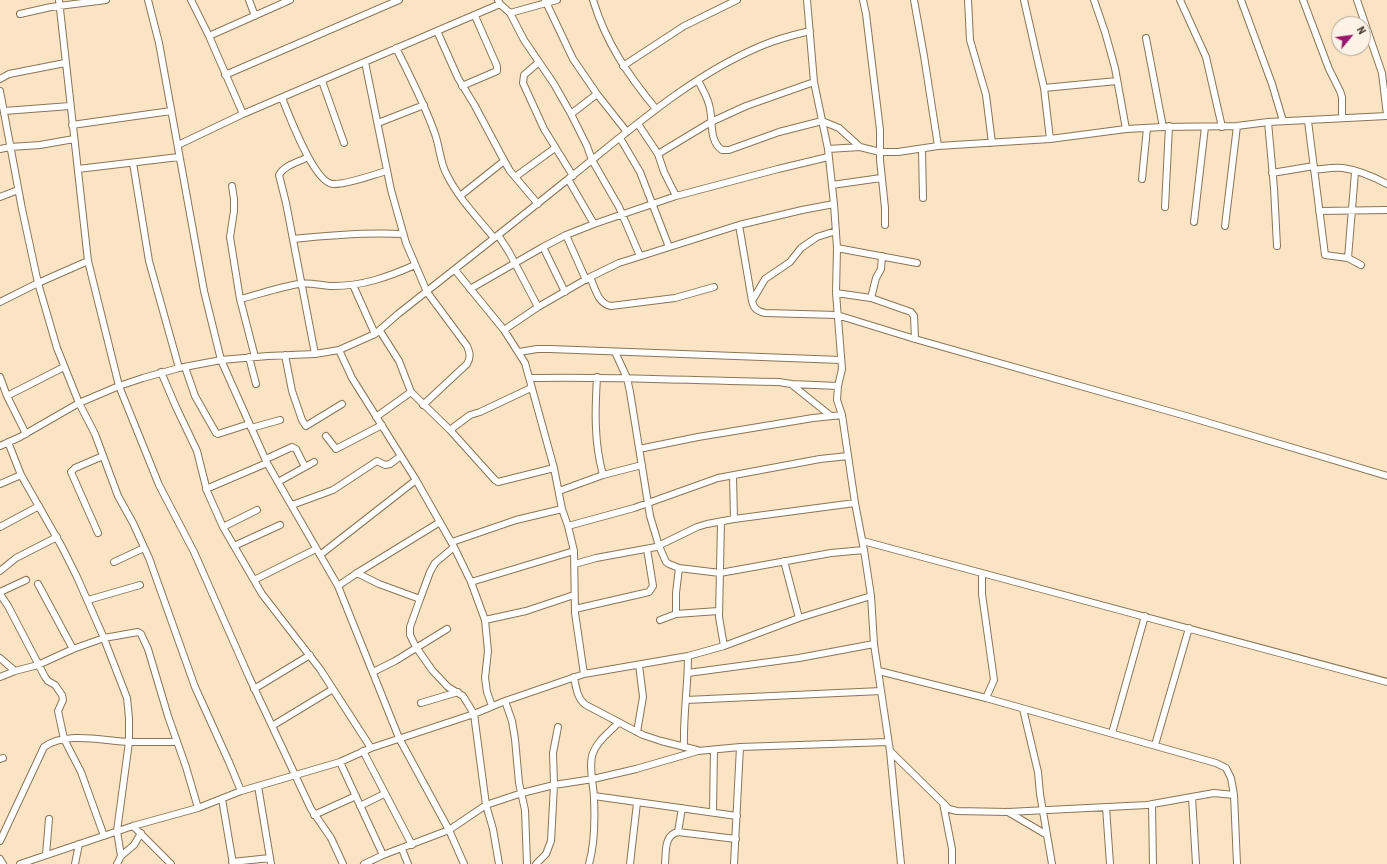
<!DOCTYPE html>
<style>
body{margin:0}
#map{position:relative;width:1387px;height:864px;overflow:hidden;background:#fae4c3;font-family:"Roboto Condensed",sans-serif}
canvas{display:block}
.north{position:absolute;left:1331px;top:16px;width:40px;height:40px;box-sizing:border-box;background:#fcf3e6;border:1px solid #b2a99c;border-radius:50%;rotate:61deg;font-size:11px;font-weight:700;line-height:16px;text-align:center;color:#443b2e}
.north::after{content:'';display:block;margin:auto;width:14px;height:18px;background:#9a176b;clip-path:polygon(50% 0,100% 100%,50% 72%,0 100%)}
</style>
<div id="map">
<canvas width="1387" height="864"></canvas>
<div class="north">N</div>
</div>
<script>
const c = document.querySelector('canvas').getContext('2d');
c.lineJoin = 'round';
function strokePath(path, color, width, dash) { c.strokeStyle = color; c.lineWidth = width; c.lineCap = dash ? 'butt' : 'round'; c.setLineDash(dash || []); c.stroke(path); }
const minor = new Path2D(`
 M59 0 88 261 119 386 159 485 194 552 249 677 311 809 331 838 343 864
 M148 0 159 43 204 291 221 360 267 463 338 586 399 738 449 830 464 864
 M191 0 209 36 243 114
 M249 0 255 16
 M498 0 500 4 510 13 524 40 554 84 571 114 587 146 592 160 619 207 640 256
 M545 0 573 59 597 94 627 132
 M593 0C606 43 628 75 656 109
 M807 0 814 82 828 149 834 204 837 248 836 293 842 369 838 386 837 400 842 415 855 503 864 550 871 596 874 644 890 751 901 864
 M863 0 866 14 880 130V160L885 208V225
 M914 0 924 56 938 146
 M968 0 970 40 986 95 992 143
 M1024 0 1044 88 1050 139
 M1094 0 1105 32 1115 68 1126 129
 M1180 0 1206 57 1222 127
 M1241 0 1272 84 1283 121
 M1303 0 1329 69 1340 91 1342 97V117
 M1357 0 1382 73 1387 115
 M510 13 557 0
 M20 14 51 7 106 0
 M437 31 458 78 475 106 500 153 510 171 538 204
 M209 36 290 0
 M1146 38 1163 127
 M396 48C410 76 425 105 435 134 440 148 440 163 447 175 459 199 478 218 494 238
 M365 62 391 190 406 243 427 292 467 346C470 353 471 357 467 364L423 405
 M539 62 524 75 523 83 544 129 573 176
 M623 66 684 26 737 0
 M225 75 399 0
 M0 79 9 74 65 63
 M698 80C702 89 709 99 710 109 713 123 709 141 722 150H729L779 132 822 121 839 128 860 147
 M322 81 344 143
 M462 86 497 71V66L475 16
 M1044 88 1117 81
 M0 91 22 209 38 283 57 348 79 403 95 434 118 496 133 523 149 558 195 687 229 762 241 791
 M282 98C289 115 314 183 333 184 346 185 372 175 387 171
 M4 111 70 106
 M571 114 597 94
 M1308 121 1325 255 1348 258
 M1268 122 1274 188 1277 246
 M378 123 424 105
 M638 124 658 154 664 172 676 196
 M72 125 171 111
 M620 138 640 172 669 247
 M178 145 243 114 500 4
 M0 149 10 147 40 145 74 139
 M828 149 860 147 880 152H898L938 146 1050 139 1126 129 1163 127 1237 126 1268 122 1387 116
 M922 150 923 198
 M658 154 711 122 746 106 814 82
 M308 157C299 162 284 165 279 175L286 203 315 354
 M133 163 149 261 179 368
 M78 169 179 157
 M1314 170C1324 169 1333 167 1343 168 1357 170 1374 177 1387 184
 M1355 172 1348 258 1361 265
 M1272 173 1314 166
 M515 177 555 148
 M568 179 594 224
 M1142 179 1147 128
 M832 185 881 178
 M232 186 234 199V211L230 237 240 299 255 357
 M460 196 504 161
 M0 197 18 190
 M1165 207 1169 126
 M1319 211 1387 210
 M1194 222 1205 127
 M739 225 752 301C754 309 757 311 765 313L837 315 915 339 1186 416 1387 476
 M1225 226 1237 126
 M498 235 509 252 538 307
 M566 235 586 280
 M293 239C330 235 366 232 403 234
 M543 247 565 292
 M837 248 917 263
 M455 270 504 330 525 363 554 468 562 509 568 526 574 551 575 613 584 674
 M590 277C595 288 598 304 611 306L675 298 714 287
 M353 285 375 334
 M470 289 543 247 566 235 594 224 676 196 778 169 828 157
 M836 293 871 298 911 312 914 316 915 339
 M871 298 876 278 881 269 882 256
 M240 299C260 294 280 287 299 284 310 282 322 286 333 286 363 286 388 277 415 265
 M752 301 765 279 790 262 801 248 817 237 836 231
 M0 302 38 283 88 261
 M504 330 538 307 590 277 619 263 739 225 802 210 834 204
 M380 331 399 361 411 392 450 430 495 480 498 482 554 468
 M339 350 352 378 416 480 454 547 471 582 485 620 488 651 485 678 487 692 492 706
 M519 352 537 349H550L841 360
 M615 352 627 378 630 392 650 516 659 546 666 562 669 564 679 568 720 573 831 553 864 550
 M285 355 292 391 302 420 306 426 342 404
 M249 357 256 384
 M185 367 195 396 216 433 218 434 249 424
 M161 372 176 407 197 451 207 491 223 527 262 594 320 669 371 748
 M0 377 7 396 26 434
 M597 377C595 411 594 442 603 475L642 465
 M530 378C613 376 696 381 779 382L791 384 838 386
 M791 384 831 416
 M7 396 64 367
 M376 417 411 392
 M251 428 280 420
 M450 430 470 415 480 412 531 388
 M326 436 336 449 382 425
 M8 442 21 475 62 547 77 577 103 636 127 698 129 718V742L117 831 121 856 117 864
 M0 446 20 437 79 403 119 386 143 378 179 368 221 360 268 356 315 354 339 350 375 334 398 314C454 270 511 225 567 180 628 132 688 77 761 46 777 39 793 35 810 31
 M639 449 698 437 813 418 842 415
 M266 459 292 447 296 449 305 467
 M733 476 734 519
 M278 482 314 462
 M0 484 21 475
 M206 489 267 463
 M559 491 603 475
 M292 505 333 490 377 461 385 465 390 464 401 456
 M721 522 719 617 724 646
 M568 526 634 508 718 478 820 459 848 456
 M0 527 39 506
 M223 527 257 510
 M98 533 71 472 75 468 103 456
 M863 541 1387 682
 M452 542 516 520 562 509
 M234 546 280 525
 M320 555 416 480
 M784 561 799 618
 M114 562 144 548
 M575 564 596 558 656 547 697 527 707 524 734 519 855 503
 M0 571 16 558 57 537
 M357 573 379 584 420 599 410 627V635L416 647 432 670 448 687 463 696 474 714 486 805 493 829 499 864
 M982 573V594L994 680 986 698
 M254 580 316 549
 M471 582 574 551
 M38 584 73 649
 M338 586 357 573 440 522
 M0 592 26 580
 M0 594 8 606 45 677 48 681 55 685 62 695 63 700 58 711 64 739 81 772 104 836
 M420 599 430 572 435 563 454 547
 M88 600 140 585
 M575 609 649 592 653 586 647 549
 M676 614V593L679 568
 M485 620 526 611 574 595
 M660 620 676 614 718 611
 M0 658 15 671
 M879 671 986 698 1216 763 1226 768 1231 778 1234 795 1237 864
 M373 672 395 661 447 629
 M688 673 799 658 874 644
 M0 677 15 671 38 665 73 649 104 638 138 632 141 634 148 649 168 716 186 767 198 808
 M574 677C576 687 577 699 586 705L643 735 661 741 697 750
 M254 689 310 655
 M686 700 881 691
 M505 701 512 721 515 739 519 783 525 810 527 864
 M421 703 458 692
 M1023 709 1038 772 1040 794 1052 864
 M272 726 333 689
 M637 732 643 697 639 665
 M1112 733 1145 616
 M1155 745 1189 628
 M684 747C683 716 688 687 688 656
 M363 751 412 845
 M890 751 943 803 949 809 957 811 1008 812 1147 805 1214 793 1234 795
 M0 759 3 758
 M340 762 383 855
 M258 786 271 864
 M594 796 737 816
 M1192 797 1196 864
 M222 799 233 864
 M943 803 952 849V864
 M1152 804 1153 864
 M360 806 384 794
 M1106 807 1110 864
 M713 812 714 750
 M1008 812 1047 835
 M314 815 356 796
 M133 826 171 864
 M678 832 682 808
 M0 841 44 747C66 731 104 741 130 742 145 742 161 742 177 742
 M402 849 408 864
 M46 855 49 819
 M121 856 134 845 141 833
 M0 859 3 864
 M232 862 270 858
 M20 864 133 826 198 808 241 791 340 762 371 748 474 714 505 701 584 674 688 656 724 646 799 618 871 596
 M75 864 79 844
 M364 864 383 855 449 830 486 805 522 793 554 785 593 779 636 769 698 751 740 747 888 742
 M536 864 546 854 551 841 554 785 553 753 558 727
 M589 864C595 843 595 821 594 799 594 787 588 765 593 753 597 741 610 732 618 723
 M630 864 637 803
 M665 864C666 852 664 835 678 832L736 839
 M734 864 740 747`);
strokePath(minor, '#897557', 8);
strokePath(minor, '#fff', 6);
</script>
